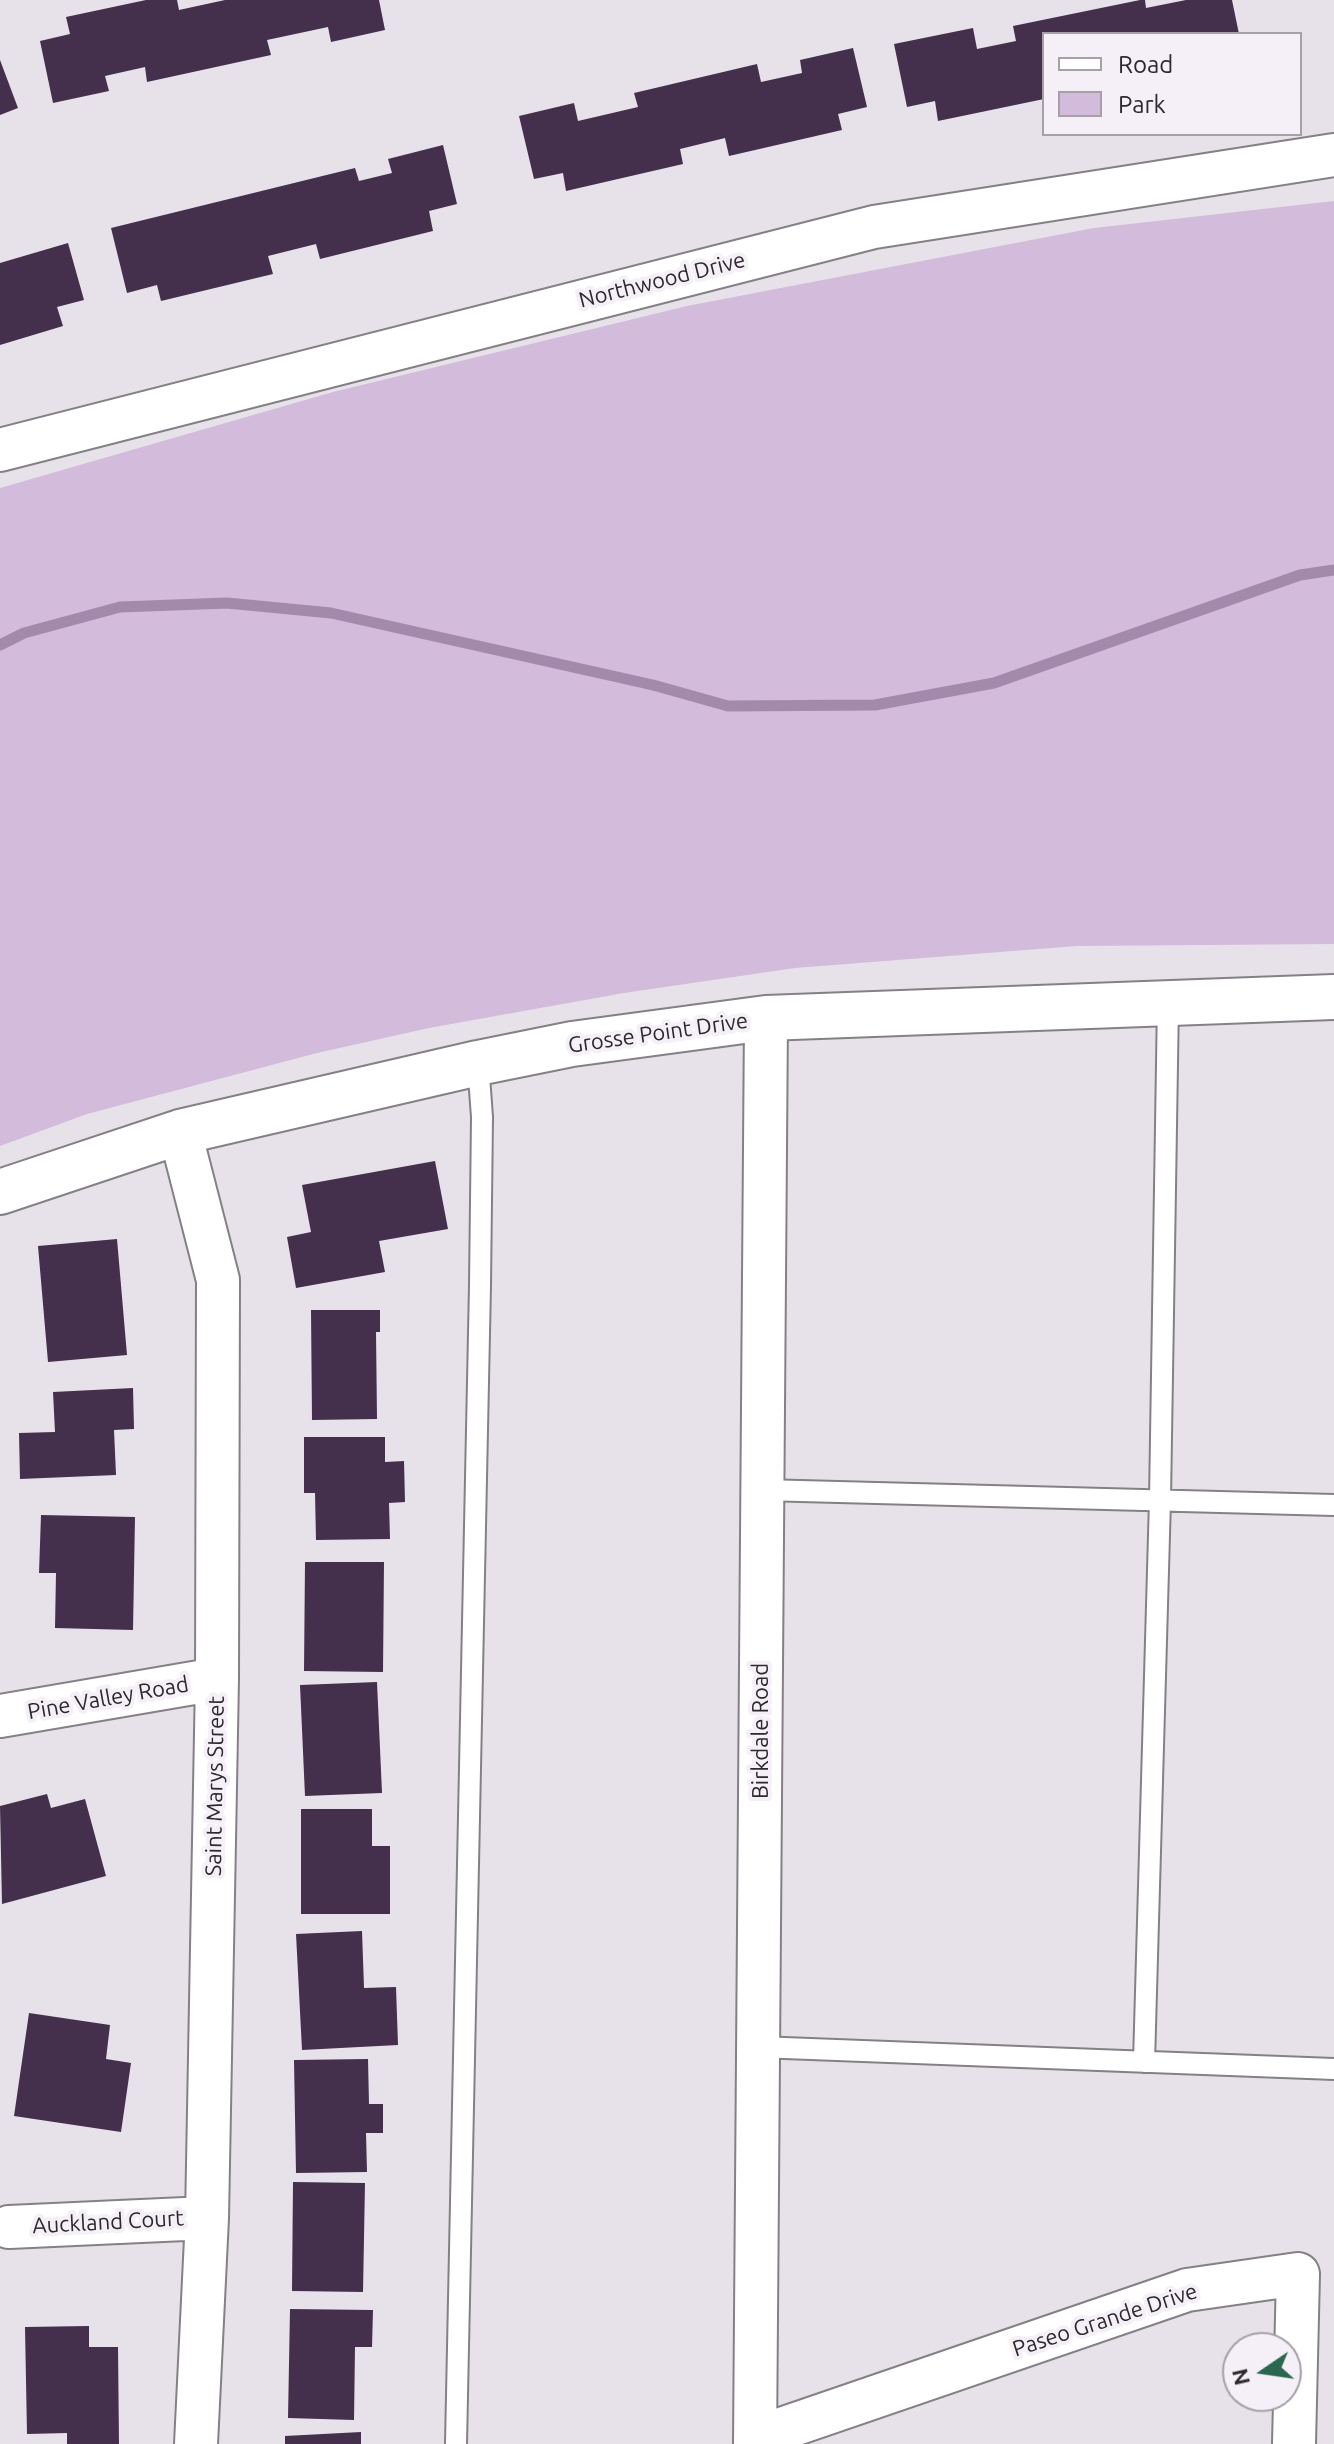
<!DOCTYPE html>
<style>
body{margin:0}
#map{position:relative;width:1334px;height:2444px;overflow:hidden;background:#e7e2e9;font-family:Ubuntu,sans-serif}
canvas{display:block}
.legend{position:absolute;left:1042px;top:32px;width:260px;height:104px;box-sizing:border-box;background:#f5f0f7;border:2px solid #a5a1a6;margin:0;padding:10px 14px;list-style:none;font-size:24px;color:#2c2a2d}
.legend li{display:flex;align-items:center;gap:16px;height:40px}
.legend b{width:40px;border:2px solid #a5a1a6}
.north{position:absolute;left:1222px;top:2332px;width:80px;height:80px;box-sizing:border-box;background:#f5f0f7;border:2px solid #a5a1a6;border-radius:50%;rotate:257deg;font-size:22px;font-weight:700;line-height:32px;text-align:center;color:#2c2a2d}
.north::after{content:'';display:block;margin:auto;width:28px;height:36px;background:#2b6651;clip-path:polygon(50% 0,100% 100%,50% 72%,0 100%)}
</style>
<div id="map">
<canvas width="1334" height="2444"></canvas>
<ul class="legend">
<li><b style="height:10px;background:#fff"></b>Road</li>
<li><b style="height:22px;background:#d2bbdb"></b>Park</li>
</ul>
<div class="north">N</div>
</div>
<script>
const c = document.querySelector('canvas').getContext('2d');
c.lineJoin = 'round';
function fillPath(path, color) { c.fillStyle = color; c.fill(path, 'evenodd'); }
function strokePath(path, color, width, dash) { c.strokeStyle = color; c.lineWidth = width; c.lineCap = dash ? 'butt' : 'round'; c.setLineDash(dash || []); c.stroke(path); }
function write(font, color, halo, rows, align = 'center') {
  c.font = font + ' Ubuntu,sans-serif'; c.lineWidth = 8; c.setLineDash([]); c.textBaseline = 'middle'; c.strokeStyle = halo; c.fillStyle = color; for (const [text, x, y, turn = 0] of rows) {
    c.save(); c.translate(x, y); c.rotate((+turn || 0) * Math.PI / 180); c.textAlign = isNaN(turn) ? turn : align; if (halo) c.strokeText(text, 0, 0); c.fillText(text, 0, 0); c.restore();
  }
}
const green = new Path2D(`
 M1334 201V944L1077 946 795 968 624 993 429 1028 317 1053 87 1114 0 1146V488L333 392 687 306 1094 228Z`);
const stream = new Path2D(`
 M0 645 24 633 120 607 227 603 331 613 653 685 728 706 875 705 994 683 1300 575 1334 570`);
const building = new Path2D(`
 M146 0H177L179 10 225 0H379L385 30 331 42 328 27 267 40 271 55 147 82 145 67 105 76 109 91 53 103 40 41 70 34 66 17Z
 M1140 0H1145L1146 8 1186 0H1232L1239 34H1044V99L938 121 935 101 907 107 894 44 973 28 977 49 1016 41 1013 26Z
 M853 48 867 107 838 114 842 130 729 156 725 138 680 149 683 164 566 191 563 173 534 179 519 116 574 103 578 121 638 107 634 93 757 64 761 82 802 73 800 60Z
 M0 60 18 108 0 115Z
 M443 145 457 204 429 211 433 231 320 259 316 244 268 256 273 274 161 301 157 285 127 293 111 228 355 168 359 181 392 173 388 159Z
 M68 243 84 300 57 307 63 326 0 345V263Z
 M435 1161 448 1229 379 1241 385 1272 296 1288 287 1237 311 1232 302 1185Z
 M117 1239 127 1355 48 1362 38 1246Z
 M311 1310H380V1332H376L377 1419 312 1420Z
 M133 1388 134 1429 114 1430 116 1475 20 1479 19 1433 55 1432 53 1392Z
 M304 1437H385V1462L404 1461 405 1502 389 1503 390 1539 316 1540 315 1493H304Z
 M41 1515 135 1517 133 1630 55 1628 56 1573H39Z
 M305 1562H384L383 1672 304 1671Z
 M377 1682 382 1793 305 1796 300 1685Z
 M47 1794 51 1808 85 1799 106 1876 2 1904 0 1806Z
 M301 1809H372V1846H390V1914H301Z
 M362 1931 364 1988 396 1987 398 2045 302 2050 296 1934Z
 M29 2013 110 2025 106 2059 131 2063 121 2132 14 2116Z
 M368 2059 369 2104H383V2133H366L367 2172 296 2173 294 2060Z
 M293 2182 365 2183 363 2292 292 2291Z
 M290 2309 373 2310 372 2347H355L354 2420 288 2418Z
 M89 2326V2347H118L119 2444H67V2433L27 2434 25 2327Z
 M361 2432V2444H285V2436Z`);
const service = new Path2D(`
 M762 1490 1334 1505
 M758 2047 1334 2069
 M1144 2062 1160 1500 1168 1001
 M456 2444 480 1285 482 1117 478 1063`);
const minor = new Path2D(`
 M0 450 874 227 1334 155
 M180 1132 218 1280 217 1679 207 2218 196 2444
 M0 1716 217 1679
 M9 2227 207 2218
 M755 2438 1187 2290 1298 2274 1294 2444
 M755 2444 766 1018`);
const tertiary = new Path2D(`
 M0 1192 180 1132 478 1063 572 1044 766 1018 1334 997`);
const streetNames = [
 ["Northwood Drive",662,280,-14],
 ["Grosse Point Drive",658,1033,-8],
 ["Pine Valley Road",108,1698,-10],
 ["Birkdale Road",761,1731,-90],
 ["Saint Marys Street",215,1786,-89],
 ["Auckland Court",108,2222,-3],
 ["Paseo Grande Drive",1105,2320,-18]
];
fillPath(green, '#d2bbdb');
strokePath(stream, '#a38aac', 11);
fillPath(building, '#442f4c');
strokePath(service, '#848086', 24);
strokePath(minor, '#848086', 46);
strokePath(tertiary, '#848086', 48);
strokePath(service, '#fff', 20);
strokePath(minor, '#fff', 42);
strokePath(tertiary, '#fff', 44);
write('22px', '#2c2a2d', '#f5f0f7', streetNames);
</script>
